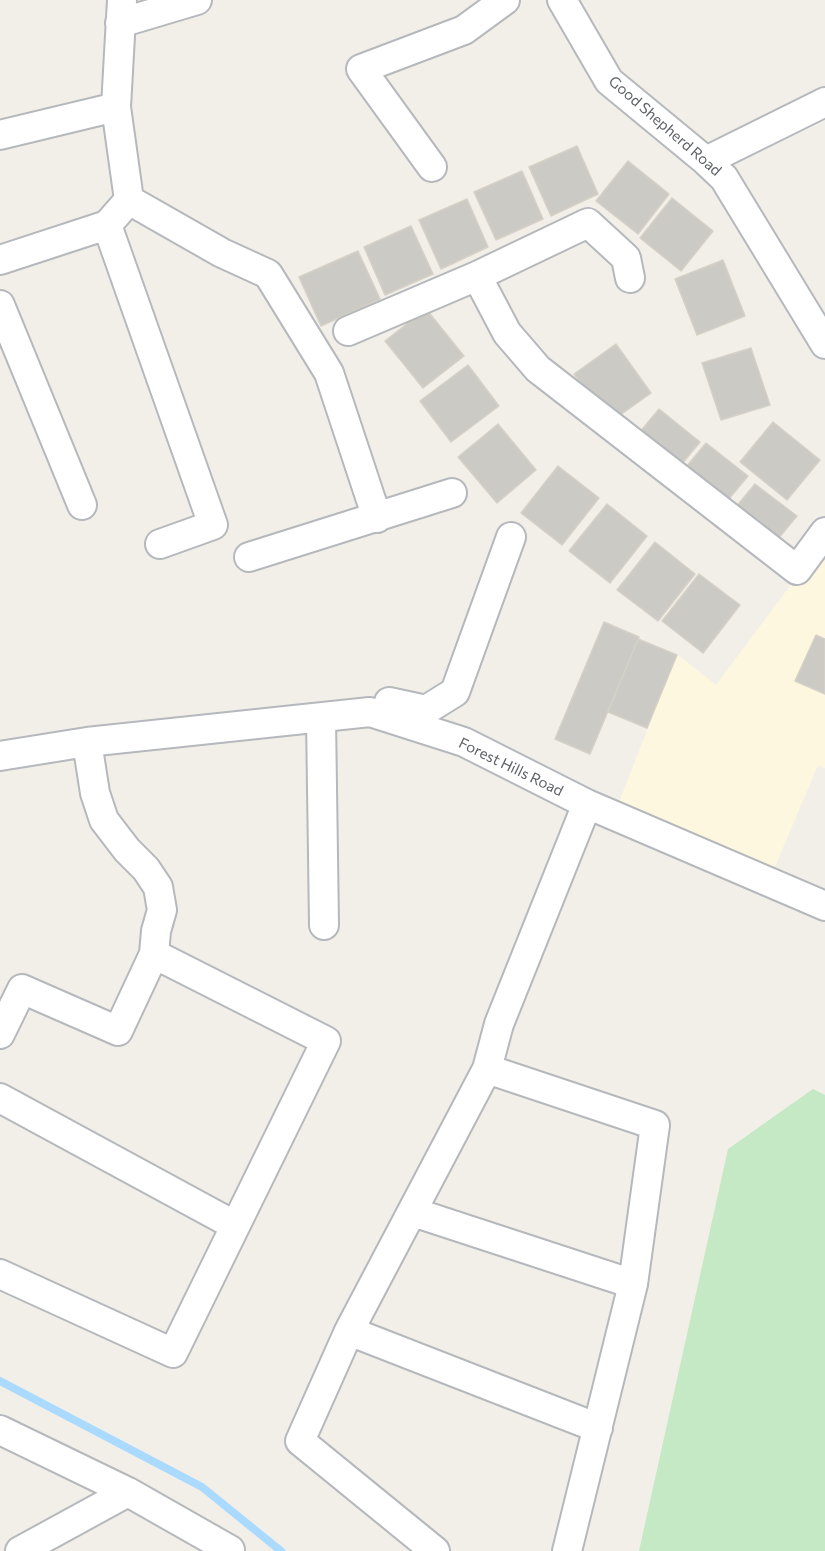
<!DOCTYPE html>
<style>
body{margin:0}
canvas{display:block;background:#f1efe8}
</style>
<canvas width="825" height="1551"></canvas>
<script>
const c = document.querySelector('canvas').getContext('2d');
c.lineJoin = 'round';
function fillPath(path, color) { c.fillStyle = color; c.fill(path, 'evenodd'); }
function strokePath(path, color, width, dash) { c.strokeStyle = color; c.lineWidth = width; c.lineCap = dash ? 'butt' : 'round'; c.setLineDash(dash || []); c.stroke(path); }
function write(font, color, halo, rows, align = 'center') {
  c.font = font + ' Commissioner,sans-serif'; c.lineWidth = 6; c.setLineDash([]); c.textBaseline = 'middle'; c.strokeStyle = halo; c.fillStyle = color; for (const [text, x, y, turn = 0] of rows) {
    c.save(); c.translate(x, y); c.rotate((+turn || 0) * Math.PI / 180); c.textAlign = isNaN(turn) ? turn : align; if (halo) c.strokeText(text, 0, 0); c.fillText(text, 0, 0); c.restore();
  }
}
const commercial = new Path2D(`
 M825 539V768L818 765 774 869 619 802 677 654 716 685Z`);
const green = new Path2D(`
 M813 1089 825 1095V1551H639L728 1149Z`);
const stream = new Path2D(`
 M0 1381 202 1487 281 1551`);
const building = new Path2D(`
 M577 146 598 194 551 216 529 167Z
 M628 161 669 194 638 234 596 201Z
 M522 171 543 219 496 240 474 192Z
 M672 198 713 231 681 271 640 238Z
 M467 199 488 247 441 269 419 220Z
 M411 226 433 274 385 295 364 247Z
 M358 251 380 299 321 326 299 277Z
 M723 260 745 316 697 335 675 279Z
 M426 309 464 356 423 388 385 341Z
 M616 344 651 393 609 423 574 374Z
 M751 348 770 405 721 420 702 363Z
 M468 365 499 406 451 442 420 401Z
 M659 409 700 442 681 465 639 433Z
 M773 422 820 460 787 500 740 462Z
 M498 424 536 470 497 503 458 457Z
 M706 443 748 476 728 500 686 467Z
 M558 466 599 498 562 545 521 513Z
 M755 484 797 516 777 540 735 508Z
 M607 504 647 536 610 583 569 551Z
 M655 542 695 574 658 621 617 590Z
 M699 574 740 605 703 653 662 621Z
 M604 622 639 637 590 754 555 739Z
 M816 635 825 639V694L795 681Z
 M638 639 677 655 647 728 608 712Z`);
const minor = new Path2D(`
 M562 0 609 81 706 161 724 178 825 344
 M120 23 197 0
 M0 135 116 107
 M706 161 825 102
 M432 167 361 69 464 30 505 0
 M129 200 222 253 268 274 329 373 377 518
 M107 225 213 525 160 544
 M0 260 107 225 129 200 116 107 122 0
 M477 276 507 333 538 369 797 570 825 532
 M0 305 82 505
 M348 331 477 276 588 223 626 258 630 278
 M249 557 452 493
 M389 702 426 710 455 692 511 537
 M321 718 324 925
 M0 756 87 742 370 712 464 742 587 804 825 906
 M0 1034 22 989 118 1031 154 954 156 931 162 910 158 887 146 869 127 850 104 820 95 793 87 742
 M487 1069 655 1125 633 1284 567 1551
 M0 1098 234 1225
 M413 1212 633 1284
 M0 1274 173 1353 326 1041 154 954
 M349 1331 598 1428
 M0 1430 128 1492 230 1550 228 1551
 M20 1551 128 1492
 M435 1551 300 1441 349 1331 487 1069 499 1024 587 804`);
const streetNames = [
 ["Good Shepherd Road",665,126,41],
 ["Forest Hills Road",511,767,26]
];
fillPath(commercial, '#fef7e0');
fillPath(green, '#c5e8c5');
strokePath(stream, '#aadaff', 8);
fillPath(building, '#cccac5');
strokePath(building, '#d6d1c6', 1.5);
strokePath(minor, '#b5b8bc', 32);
strokePath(minor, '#fff', 28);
write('15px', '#5f6368', '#fff', streetNames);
</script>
